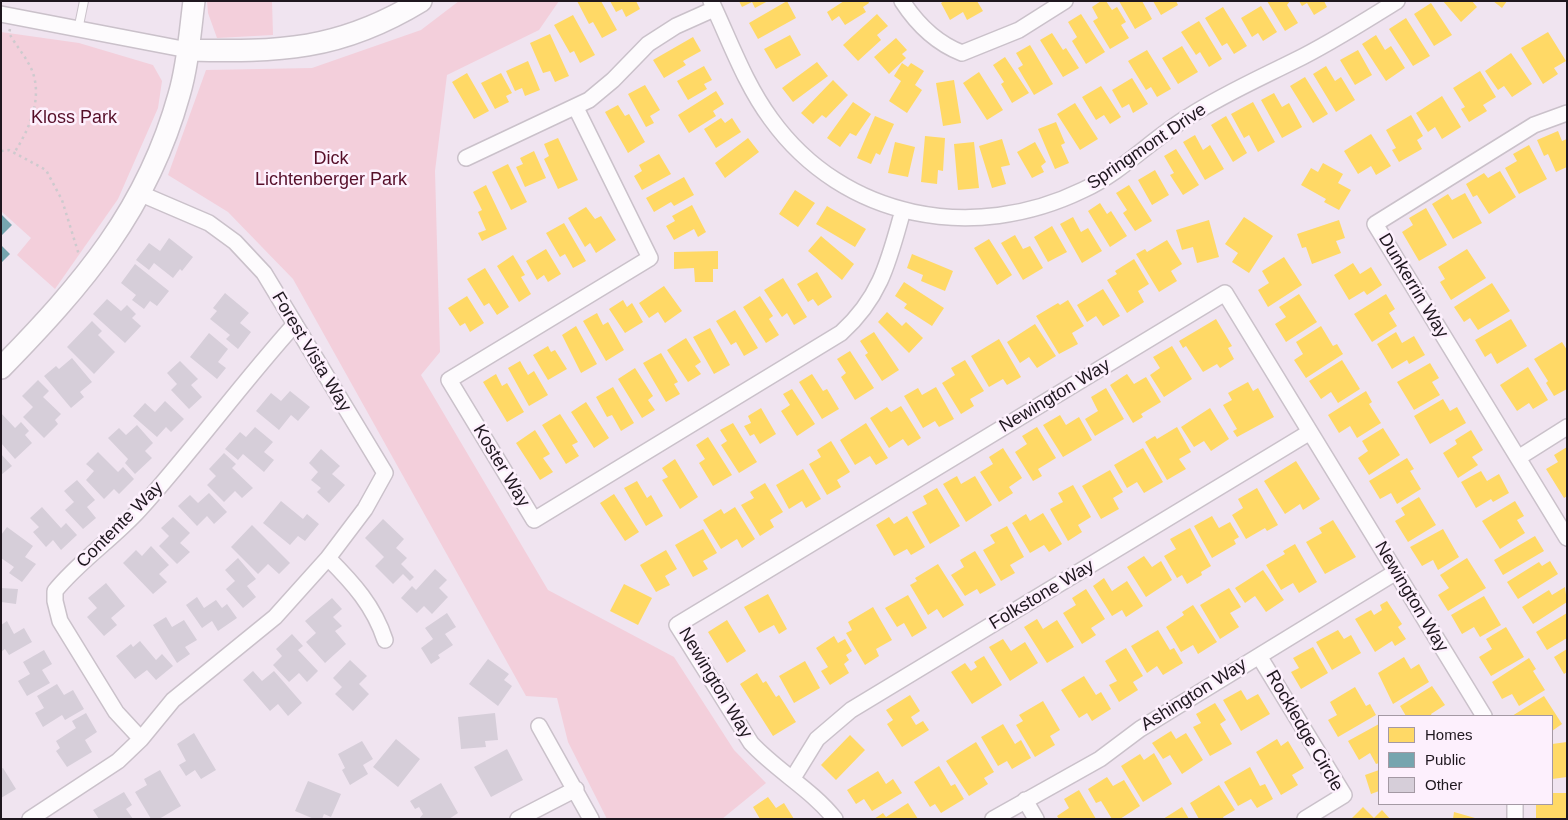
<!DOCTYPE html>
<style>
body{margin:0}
#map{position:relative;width:1568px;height:820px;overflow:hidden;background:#f0e4f0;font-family:Helvetica,sans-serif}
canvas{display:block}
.frame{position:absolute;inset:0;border:2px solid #1f171f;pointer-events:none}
.legend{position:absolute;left:1378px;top:715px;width:175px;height:90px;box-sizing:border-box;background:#fdf0fd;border:1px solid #a499a4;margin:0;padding:6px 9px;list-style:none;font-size:15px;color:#1f171f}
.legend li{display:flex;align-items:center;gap:10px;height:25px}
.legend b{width:25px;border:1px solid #a499a4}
</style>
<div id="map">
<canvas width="1568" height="820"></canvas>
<div class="frame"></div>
<ul class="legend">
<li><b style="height:14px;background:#ffd966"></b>Homes</li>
<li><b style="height:14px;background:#76a5af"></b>Public</li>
<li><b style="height:14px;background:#d6ced9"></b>Other</li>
</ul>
</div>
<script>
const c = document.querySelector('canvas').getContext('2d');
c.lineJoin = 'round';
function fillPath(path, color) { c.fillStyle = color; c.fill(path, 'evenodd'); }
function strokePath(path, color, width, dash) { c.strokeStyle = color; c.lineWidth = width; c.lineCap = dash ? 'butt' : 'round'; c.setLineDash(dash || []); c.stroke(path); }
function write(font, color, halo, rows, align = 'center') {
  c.font = font + ' Helvetica,sans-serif'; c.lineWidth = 5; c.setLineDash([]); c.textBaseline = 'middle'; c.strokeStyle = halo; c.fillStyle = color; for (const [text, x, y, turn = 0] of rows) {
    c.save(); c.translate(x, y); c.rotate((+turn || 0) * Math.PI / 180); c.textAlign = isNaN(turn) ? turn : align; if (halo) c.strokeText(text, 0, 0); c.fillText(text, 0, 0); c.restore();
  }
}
const green = new Path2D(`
 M207 1H272L273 35 217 38 208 13Z
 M459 1H559L539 30 447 75 435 171 440 352 421 375 548 590 674 657 734 750 766 783 722 819H607L568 742 557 698 526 696 293 279 228 212 168 175 206 70 312 68 421 30Z
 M1 32 79 43 153 65 162 81 158 108 118 199 55 289 17 255 31 238 1 211Z`);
const homes = new Path2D(`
 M577 1H601L617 30 602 38 593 22 589 24Z
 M610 1H636L640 9 626 17 622 9 616 12Z
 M739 1H768L755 8 752 2 742 7Z
 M787 1 796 18 758 39 749 23Z
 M844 1H868L869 3 863 7 866 12 845 25 839 16 832 21 827 12Z
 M944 1H977L983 11 967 20 963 12 950 20 941 3Z
 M1101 1H1106L1112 10 1117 7 1126 22 1121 25 1129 38 1110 49 1093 21 1098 18 1092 7Z
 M1119 1H1142L1152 19 1135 29Z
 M1153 1H1176L1178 5 1161 15Z
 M1267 1H1290L1287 5 1298 23 1285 31Z
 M1299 1H1324L1327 7 1314 15 1307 3 1302 6Z
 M1443 1H1472L1477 7 1461 22Z
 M1493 1H1507L1502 8Z
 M1431 3 1452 35 1434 46 1414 14Z
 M1261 6 1277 32 1263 41 1258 33 1252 37 1241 18Z
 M1223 7 1247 46 1234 54 1227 43 1222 46 1205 18Z
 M877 14 888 26 877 35 881 40 858 61 843 45Z
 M1081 14 1105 52 1086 64 1072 41 1077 37 1068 22Z
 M573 15 595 55 580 63 574 51 570 53 554 25Z
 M1406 18 1430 56 1413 66 1389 29Z
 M1199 21 1222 59 1209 67 1200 52 1196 55 1181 32Z
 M1548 32 1566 61 1554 68 1558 74 1543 84 1521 48Z
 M1052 33 1063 50 1066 48 1079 68 1063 77 1040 40Z
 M550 34 569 76 555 82 550 71 543 73 530 43Z
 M790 35 801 55 776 69 764 49Z
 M1376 35 1385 50 1391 46 1405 68 1386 81 1362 44Z
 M693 37 701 51 683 61 686 65 664 78 653 60Z
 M896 38 907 50 902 54 906 58 889 74 874 57Z
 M1030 45 1053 84 1034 95 1018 68 1023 65 1016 53Z
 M1182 46 1198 72 1178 84 1162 58Z
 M1147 50 1171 89 1157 97 1151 87 1146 90 1128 61Z
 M1358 50 1372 75 1355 85 1340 60Z
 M1511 53 1532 84 1512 97 1504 86 1498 90 1485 71Z
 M1005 57 1029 93 1012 103 1001 84 1004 82 993 65Z
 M528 61 540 90 525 96 522 88 515 91 506 71Z
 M817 62 828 76 793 102 782 88Z
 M902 63 908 67 911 63 924 71 915 85 922 90 907 113 889 101 901 81 894 76Z
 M704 66 712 80 704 84 707 89 688 100 677 81Z
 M1326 66 1335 81 1341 77 1355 100 1336 112 1313 74Z
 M1480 71 1496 97 1483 105 1487 111 1469 122 1461 109 1465 107 1453 88Z
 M979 72 1003 110 987 120 963 83Z
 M467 73 489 111 474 119 452 82Z
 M501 73 512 93 506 96 509 102 495 109 481 83Z
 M1305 77 1328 114 1313 123 1290 86Z
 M1132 78 1148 104 1133 113 1129 104 1122 108 1112 90Z
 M833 80 848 95 826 118 822 115 813 124 801 113Z
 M954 80 961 123 943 126 936 83Z
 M645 85 660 110 650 116 654 123 646 127 628 94Z
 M1101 86 1121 117 1110 124 1104 115 1096 120 1082 97Z
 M716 91 724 104 713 111 716 116 689 133 678 115Z
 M1274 93 1282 107 1289 103 1302 127 1282 138 1261 100Z
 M1442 96 1461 127 1442 139 1435 127 1428 132 1416 113Z
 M853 102 871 114 856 136 850 133 840 147 827 138Z
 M1253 102 1275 142 1258 152 1249 135 1244 138 1231 114Z
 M1075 103 1098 139 1080 150 1057 114Z
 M618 105 625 116 629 114 645 142 628 153 605 112Z
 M1411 115 1423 136 1417 140 1422 149 1399 162 1392 150 1396 148 1386 130Z
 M875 116 894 124 880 155 876 153 871 164 857 158Z
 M1226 116 1247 153 1233 162 1211 125Z
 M721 118 725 123 732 118 741 132 716 148 704 129Z
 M1056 122 1065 143 1061 145 1069 163 1055 169 1038 129Z
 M1558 131 1562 141 1567 139V167L1556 172 1548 154 1544 156 1537 140Z
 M1371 134 1391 166 1376 175 1371 166 1358 174 1344 151Z
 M1195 135 1203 150 1210 145 1224 169 1205 180 1183 142Z
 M925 136 945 138 943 171 938 170 937 184 921 182Z
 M558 138 578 180 558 189 544 159 549 156 544 144Z
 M748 138 759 152 725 178 715 163Z
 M1002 139 1010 165 1001 167 1006 184 992 188 979 146Z
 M895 142 915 147 908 177 888 173Z
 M974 142 979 188 958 190 954 144Z
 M1035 142 1046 162 1041 166 1044 172 1032 178 1017 152Z
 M1529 145 1547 179 1519 194 1505 168 1517 161 1513 154Z
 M1176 149 1199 185 1183 195 1170 175 1174 173 1164 156Z
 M534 151 546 178 525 187 516 167 523 164 520 158Z
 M659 154 671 174 642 190 634 176 642 171 639 165Z
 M1323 163 1343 174 1338 183 1351 190 1339 210 1324 202 1326 199 1301 185 1311 168 1318 172Z
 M508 164 527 202 511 210 492 172Z
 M1155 170 1169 195 1152 205 1138 180Z
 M1500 171 1516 197 1489 214 1477 195 1473 197 1466 184 1484 173 1488 178Z
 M684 177 694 195 674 206 671 202 654 212 646 198Z
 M486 185 507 229 482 241 478 233 486 230 478 212 482 210 473 192Z
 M1129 185 1152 221 1135 231 1123 213 1127 210 1116 193Z
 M795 190 815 203 798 227 779 214Z
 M1465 193 1482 223 1453 239 1432 204 1448 194 1452 200Z
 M1100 203 1107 214 1111 211 1127 236 1110 247 1088 211Z
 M692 205 706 232 698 237 694 229 674 240 666 226 675 221 672 216Z
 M827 206 866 229 855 247 816 224Z
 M586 207 595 219 601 216 616 240 596 253 590 243 585 247 568 218Z
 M1426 208 1447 245 1419 261 1402 232 1413 225 1409 218Z
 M1073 217 1081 232 1088 228 1102 251 1082 263 1060 224Z
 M1244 217 1273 236 1249 273 1232 262 1238 253 1225 244Z
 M1209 220 1219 257 1197 263 1193 247 1182 250 1176 230Z
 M1339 220 1345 238 1336 241 1341 253 1312 264 1306 247 1302 248 1297 234Z
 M564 223 586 261 573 268 565 254 560 257 546 233Z
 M1052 226 1067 252 1048 262 1034 237Z
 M1015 235 1023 249 1030 246 1043 268 1023 280 1001 243Z
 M821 236 854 264 842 280 808 251Z
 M989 239 1012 275 997 285 974 248Z
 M1167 240 1182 264 1171 271 1177 281 1159 292 1136 254 1145 249 1147 252Z
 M546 249 561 274 548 282 544 275 537 280 526 261Z
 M1467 249 1486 278 1451 300 1440 282 1445 279 1438 267Z
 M718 251V269H713V282H695L694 268 674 269V252Z
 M912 254 953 271 945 291 921 281 923 275 907 268Z
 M513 255 525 275 521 277 531 294 519 302 497 266Z
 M1284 257 1302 285 1268 307 1258 290 1269 283 1262 271Z
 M1134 259 1149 284 1138 291 1144 302 1127 313 1107 280 1117 274 1115 271Z
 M1353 263 1360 274 1371 267 1382 285 1367 295 1364 291 1349 300 1334 275Z
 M485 268 509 307 497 315 489 303 484 306 467 279Z
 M817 272 832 297 818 306 813 299 808 302 797 284Z
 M783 278 807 317 794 325 787 313 782 317 764 290Z
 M904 282 944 308 932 326 904 308 907 304 895 296Z
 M1492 283 1510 311 1478 330 1470 318 1464 322 1454 307Z
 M664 286 682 311 665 323 658 312 649 318 639 303Z
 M1103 289 1120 316 1103 326 1096 316 1087 322 1077 305Z
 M1299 294 1317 322 1286 342 1275 324 1286 317 1279 307Z
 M1386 294 1395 309 1389 313 1397 326 1372 342 1354 314Z
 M467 296 484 323 470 332 465 323 460 326 448 308Z
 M760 296 773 316 769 319 779 335 766 343 743 307Z
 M623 300 627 307 632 303 643 322 625 333 609 309Z
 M1068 300 1084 326 1072 333 1078 344 1059 354 1036 316 1058 303 1060 305Z
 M735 310 758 348 744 356 736 342 731 345 716 321Z
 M887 312 902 326 906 322 923 338 909 353 878 322Z
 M597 313 603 325 608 322 624 350 606 361 583 321Z
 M1216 319 1232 346 1228 348 1234 359 1220 368 1217 364 1203 372 1186 346 1183 348 1179 341Z
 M1511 319 1527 346 1497 364 1491 353 1485 357 1475 340Z
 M1035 324 1056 356 1037 368 1029 357 1020 363 1007 342Z
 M576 326 597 364 581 373 562 335Z
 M1321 326 1333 346 1337 344 1343 354 1306 378 1294 360 1303 354 1296 342Z
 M710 328 730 365 714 374 693 337Z
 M874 332 899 370 882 381 865 355 868 353 860 341Z
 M1396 332 1402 343 1414 336 1425 355 1409 364 1407 360 1392 369 1377 344Z
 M686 338 701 362 695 366 701 374 688 382 667 350Z
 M999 339 1021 377 1007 385 1003 379 989 387 971 356Z
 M1562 342 1567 350V389L1554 396 1546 383 1548 381 1534 359Z
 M548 346 551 352 555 350 567 369 548 380 533 355Z
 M1172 346 1192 379 1164 397 1150 375 1160 368 1153 357Z
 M850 351 874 388 855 400 841 377 846 373 837 359Z
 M661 353 678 382 674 384 680 394 666 402 643 363Z
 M965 360 984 391 970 399 974 406 961 414 942 383 955 375 951 368Z
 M1342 360 1360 389 1338 403 1331 392 1321 399 1309 381Z
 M520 361 528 375 534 371 548 395 529 406 508 368Z
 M1430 363 1439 378 1432 382 1440 395 1414 410 1397 382Z
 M1528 367 1548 400 1533 409 1529 403 1517 411 1500 385Z
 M635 368 653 396 648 400 655 410 642 418 618 379Z
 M496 374 502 386 507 383 524 412 507 422 483 382Z
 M812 374 823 391 827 389 839 409 822 419 799 382Z
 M1127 374 1134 384 1146 377 1161 402 1141 414 1143 417 1133 423 1110 385Z
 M1248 382 1253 391 1258 388 1274 417 1237 437 1233 431 1237 429 1223 405 1232 400 1228 393Z
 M613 387 634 423 621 431 612 415 607 417 596 397Z
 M936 387 954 419 939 427 935 421 923 428 904 396 918 388 922 395Z
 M1106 388 1124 419 1095 436 1085 419 1098 411 1091 397Z
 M792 389 815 424 797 436 781 411 790 405 783 394Z
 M1366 391 1372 402 1369 404 1381 423 1357 438 1350 426 1339 433 1328 415Z
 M1443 399 1450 411 1457 407 1466 423 1430 444 1414 416Z
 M586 402 609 438 594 448 571 412Z
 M901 406 921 438 908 446 903 439 889 448 870 418 887 407 891 412Z
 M761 408 776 434 760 444 754 434 750 436 744 426 751 423 748 416Z
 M1210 408 1229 439 1211 451 1204 441 1194 447 1181 427Z
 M560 414 578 442 572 445 579 456 566 464 542 425Z
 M1060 415 1066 425 1079 417 1092 440 1063 457 1043 425Z
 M733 423 757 462 739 473 721 445 727 441 720 430Z
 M866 423 888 458 876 465 870 456 855 465 840 440Z
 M1037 427 1056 458 1038 469 1042 476 1033 481 1015 452 1027 444 1022 436Z
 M1177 427 1191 452 1179 459 1186 469 1167 480 1145 442 1155 436 1157 439Z
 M1383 428 1400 455 1369 475 1358 458 1368 451 1362 441Z
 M535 430 550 454 543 458 553 472 540 480 516 443Z
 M1471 430 1483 450 1472 457 1478 465 1458 478 1443 453 1457 444 1455 440Z
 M708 437 732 475 713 486 699 463 705 459 696 445Z
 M831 441 850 472 837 480 841 487 827 495 809 464 821 457 817 450Z
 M1567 447V496L1564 498 1546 469 1558 462 1554 455Z
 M1003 448 1022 478 1009 487 1013 493 999 502 980 472 993 464 989 457Z
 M1143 448 1163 482 1144 493 1137 482 1127 488 1114 465Z
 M1407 458 1414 469 1410 471 1421 489 1397 504 1391 493 1380 499 1369 481Z
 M675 459 698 497 680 509 662 480 668 477 662 468Z
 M1296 461 1320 499 1303 510 1300 504 1285 514 1264 481Z
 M803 469 821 499 806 508 802 501 789 509 776 485Z
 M1110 470 1123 492 1113 498 1119 509 1101 519 1082 486Z
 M1481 471 1487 481 1499 474 1509 493 1493 502 1491 499 1476 508 1461 482Z
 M957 476 961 484 975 476 992 505 966 522 943 484Z
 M637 481 647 498 651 495 663 516 646 526 624 488Z
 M765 483 783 512 770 520 774 527 760 536 741 505 754 498 750 492Z
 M1073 485 1091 517 1078 525 1082 532 1068 541 1050 509 1063 502 1058 493Z
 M937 488 960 526 930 544 912 512 927 504 923 496Z
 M1257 488 1278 525 1267 531 1265 528 1246 539 1232 515 1243 508 1238 499Z
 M614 494 639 532 625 541 600 503Z
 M1419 497 1436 525 1408 542 1395 521 1405 515 1401 508Z
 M1515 501 1524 516 1517 520 1525 533 1500 549 1482 521Z
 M735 507 755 539 742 548 737 539 721 549 703 520 721 509 724 514Z
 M1043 513 1062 544 1049 552 1044 545 1030 553 1012 523 1026 514 1030 521Z
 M907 516 925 547 911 555 907 549 894 556 876 525 889 517 894 524Z
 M1212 516 1219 528 1230 522 1239 537 1234 540 1236 544 1212 558 1194 526Z
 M1333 520 1356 557 1325 574 1306 542 1322 533 1319 528Z
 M1007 526 1024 557 1010 565 1015 573 1001 581 983 550 995 543 990 535Z
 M1190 528 1211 566 1201 572 1202 575 1187 584 1182 575 1177 578 1164 556 1176 549 1170 539Z
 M703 529 717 553 703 561 708 569 693 577 675 545Z
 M1443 529 1459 557 1438 570 1433 560 1422 566 1410 547Z
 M1535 536 1544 551 1503 575 1494 560Z
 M1295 544 1317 582 1299 593 1293 583 1281 590 1266 565 1285 554 1283 551Z
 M666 550 677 569 665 576 670 585 656 592 640 565Z
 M975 551 996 585 980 594 977 589 965 596 951 575 964 567 960 560Z
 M1144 556 1152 567 1161 561 1172 580 1146 597 1127 567Z
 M1467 558 1486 588 1448 611 1438 595 1449 588 1440 575Z
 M1550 561 1558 574 1518 599 1507 582 1539 562 1542 566Z
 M938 564 964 605 943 618 937 609 928 615 910 585 917 581 915 578Z
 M1263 570 1284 600 1266 612 1255 596 1245 603 1235 588Z
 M1104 578 1112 591 1127 581 1143 606 1126 617 1122 610 1112 616 1093 586Z
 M624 584 652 598 638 625 610 611Z
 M1565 587 1567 602 1533 624 1522 607 1549 590 1552 595Z
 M1229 588 1241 607 1230 613 1239 627 1220 639 1200 605Z
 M1086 589 1105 619 1091 628 1096 635 1082 644 1063 613 1076 605 1072 598Z
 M768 594 787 629 779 634 774 625 759 633 744 607Z
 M908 595 927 628 912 637 904 623 897 627 885 608Z
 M1484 596 1501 625 1480 637 1474 627 1462 634 1451 615Z
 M1387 601 1402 624 1398 627 1406 639 1395 646 1392 641 1375 652 1355 619 1371 610 1374 615 1382 610 1380 605Z
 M1193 605 1217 642 1198 654 1193 645 1181 652 1166 627 1184 615 1182 612Z
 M873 607 892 640 876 649 879 656 865 665 846 633 852 630 848 622Z
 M1567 613V638L1547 650 1536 632Z
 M1037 619 1043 629 1057 620 1074 647 1047 663 1024 627Z
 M727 620 746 651 727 663 708 632Z
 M1506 627 1524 657 1491 676 1479 657 1492 649 1486 639Z
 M1158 630 1170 650 1174 648 1183 663 1163 675 1157 666 1147 673 1131 646Z
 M1338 630 1344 639 1351 635 1361 653 1332 670 1316 642Z
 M834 636 838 643 845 639 852 651 846 655 849 660 844 664 849 673 830 685 821 671 828 667 816 648Z
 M1003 639 1011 651 1025 642 1038 663 1010 681 989 647Z
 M1313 647 1328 673 1301 689 1291 672 1299 668 1293 658Z
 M1126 648 1143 676 1133 682 1138 690 1119 702 1109 685 1117 681 1105 661Z
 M1567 649V672L1564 674 1554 657Z
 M984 656 1002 685 972 704 951 672 965 663 971 671 977 667 974 662Z
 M1404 657 1411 669 1419 664 1429 682 1393 704 1378 673Z
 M1529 658 1536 669 1533 671 1545 690 1519 706 1512 694 1502 699 1492 682Z
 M805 661 820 688 794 703 779 676Z
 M757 673 763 683 766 681 776 697 779 695 796 722 773 736 740 684Z
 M1084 676 1096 695 1101 692 1111 709 1092 721 1087 713 1079 718 1061 690Z
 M1432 686 1445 705 1431 714 1432 716H1406L1400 706Z
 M1355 687 1366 706 1370 704 1376 715 1338 737 1328 720 1337 715 1330 702Z
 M1241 690 1247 700 1258 694 1270 714 1241 731 1223 700Z
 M910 695 920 711 911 717 916 725 923 721 929 730 902 747 887 724 893 720 886 710Z
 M1544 696 1562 724 1552 731V716H1512Z
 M1043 701 1060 730 1050 736 1055 745 1035 757 1016 725 1023 721 1019 715Z
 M1215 703 1226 720 1220 724 1232 744 1210 756 1193 727 1201 723 1196 714Z
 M1003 724 1015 744 1021 740 1031 758 1012 769 1007 761 998 766 981 737Z
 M1379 724V763L1376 764 1370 753 1359 760 1348 741Z
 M1171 731 1176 739 1186 733 1203 760 1182 774 1170 755 1163 759 1152 743Z
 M850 735 865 750 836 780 821 765Z
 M1277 739 1281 746 1288 741 1304 768 1292 775 1298 785 1281 795 1256 752Z
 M976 742 994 772 984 778 988 784 969 796 946 761Z
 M1567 742V777L1552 779V744Z
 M1154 753 1172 784 1143 802 1121 766 1140 754 1144 760Z
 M939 766 951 786 955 784 964 799 941 813 935 804 930 807 914 782Z
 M1250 767 1260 786 1265 784 1273 799 1257 808 1251 799 1238 806 1224 782Z
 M1379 770V791L1371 794 1365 775Z
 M878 771 886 784 893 779 902 793 872 811 864 799 856 804 847 790Z
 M1107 777 1113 786 1124 780 1140 806 1120 819H1112L1101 801 1096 803 1088 789Z
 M1219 785 1235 810 1223 817 1224 819H1199L1190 803Z
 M1079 790 1096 819H1059L1057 816 1069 808 1064 799Z
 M1552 793H1567V819H1536V804H1552Z
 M768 797 776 808 784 803 794 819H760L753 807Z
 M908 803 918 819H874L883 813 886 817Z
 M1182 807 1189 819H1163Z
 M1363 807 1374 818 1382 810 1390 819H1351Z
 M1454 812 1475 818V819H1453Z`);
const public = new Path2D(`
 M1 214 12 225 1 236Z
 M1 245 10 254 1 263Z`);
const building = new Path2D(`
 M169 238 193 257 182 271 180 269 173 278 154 263 149 270 136 260 149 243 160 251Z
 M135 264 169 291 157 306 150 301 144 309 132 300 136 295 121 283Z
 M225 293 249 313 240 323 251 332 238 349 226 339 230 335 210 319 217 311 213 308Z
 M107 299 121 311 127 305 136 314 132 318 141 326 125 343 93 314Z
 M92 321 102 331 98 335 115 352 94 374 67 347Z
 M209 333 228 349 218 362 226 368 217 379 190 357Z
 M72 358 92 382 80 392 84 397 71 408 44 376 56 366 59 369Z
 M180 361 198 379 191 385 202 397 189 409 171 390 177 384 167 373Z
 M38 380 49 391 43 397 61 414 55 420 58 424 44 438 23 417 33 407 22 396Z
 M290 391 310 407 298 421 291 415 279 430 256 411 271 393 281 401Z
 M165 401 184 419 171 432 166 427 157 437 133 416 145 403 155 412Z
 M1 413 15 428 21 422 29 431 25 435 32 443 15 459 1 443Z
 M137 425 153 443 145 451 152 458 135 474 125 463 128 459 108 438 119 428 126 435Z
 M255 427 273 442 264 452 274 460 264 472 243 454 238 460 225 449 240 432 246 437Z
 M321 449 340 466 332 474 345 485 329 503 317 492 321 488 311 480 318 472 309 463Z
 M98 452 118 472 123 467 134 479 119 494 114 489 104 499 86 480 94 471 86 464Z
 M224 453 236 464 232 468 253 488 242 498 235 491 224 502 207 485 216 476 209 469Z
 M1 454 12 466 1 475Z
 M77 480 95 500 87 507 96 518 83 529 65 510 74 502 64 491Z
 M209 493 227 512 214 524 207 516 197 526 178 506 190 495 198 503Z
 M281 501 303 519 307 514 319 524 305 541 298 536 290 545 263 523Z
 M42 507 61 528 66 523 77 535 61 550 53 540 46 547 33 532 39 527 30 518Z
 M173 517 190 533 180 543 190 552 177 564 159 546 169 536 161 528Z
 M383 519 404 539 396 548 407 558 401 564 414 577 410 581 403 574 393 584 375 566 384 557 365 538Z
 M252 525 290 563 279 574 268 564 258 574 231 547Z
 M7 527 33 546 25 557 36 564 22 582 9 573 14 567 1 558V535Z
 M151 546 169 565 159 574 167 582 153 594 123 563 136 550 142 556Z
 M238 558 256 579 247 586 256 597 243 608 226 589 235 581 225 570Z
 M435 569 447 580 439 588 448 597 432 614 424 606 417 613 401 598 412 586 416 590Z
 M106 583 125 606 111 618 117 625 104 636 87 617 97 608 88 598Z
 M1 588 18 589 16 604 1 602Z
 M197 597 204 608 216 600 222 608 227 604 237 618 218 631 212 621 202 628 186 605Z
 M332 598 342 609 333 617 342 626 335 631 346 644 325 663 306 642 316 633 305 621Z
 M447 613 456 627 445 634 453 645 438 655 440 658 431 664 421 648 433 639 425 628Z
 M166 617 172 627 184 620 197 640 185 647 190 654 177 663 153 625Z
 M7 621 14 634 24 628 32 642 9 655 5 649 1 652V625Z
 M292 634 303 646 298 650 318 671 307 682 299 673 289 682 273 665 282 656 276 649Z
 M140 641 156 660 162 654 173 666 156 680 147 670 135 679 116 656 131 644 133 647Z
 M44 650 52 664 42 670 50 683 27 696 18 681 30 674 23 662Z
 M488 659 509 674 504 680 512 686 498 706 469 684Z
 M350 660 367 676 359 684 369 694 353 711 335 694 342 687 333 678Z
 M253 671 262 681 274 671 302 703 288 716 278 704 270 711 243 680Z
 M57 684 64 695 73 690 84 709 65 720 62 715 43 727 35 713 44 708 37 696Z
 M86 713 97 732 85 740 92 752 67 767 56 751 60 748 56 741 76 728 72 721Z
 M495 713 498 740 485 741 486 747 461 749 458 717Z
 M194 733 216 770 201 779 195 770 186 776 179 765 186 761 177 744Z
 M396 739 420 759 398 787 373 767Z
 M362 741 373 759 363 765 368 774 350 785 342 770 345 768 338 754Z
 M507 749 523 780 491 797 474 767Z
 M3 768 16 789 1 798V769Z
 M160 770 181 806 159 819H151L135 792 147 785 144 779Z
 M308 781 341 794 331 817 324 814 322 819H314L295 811Z
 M441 783 458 813 449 819H419L423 814 419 807 415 809 410 801Z
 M124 792 132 805 126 809 133 819H99L93 810Z`);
const path = new Path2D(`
 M10 29 9 33C16 46 28 59 33 73 42 100 29 130 14 153
 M1 151 9 150 46 170 62 200 79 255`);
const lane = new Path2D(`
 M78 30 84 1`);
const street = new Path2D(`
 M711 1C730 41 745 84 771 119 844 220 974 243 1083 190 1122 172 1152 139 1188 117 1222 95 1258 79 1294 61 1329 44 1363 22 1397 1
 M902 1C917 24 936 43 962 53L1019 30 1065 1
 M1 14 188 50
 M576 108 650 258 449 380 534 520 841 333C881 297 889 260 903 210
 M1567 113 1534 125 1375 224 1567 538
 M466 158 589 100 613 80 648 44 676 26 714 9
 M1518 458 1567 427
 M328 558C353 583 374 606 385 640
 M1259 656 1344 795 1305 819
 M539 726 591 819
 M141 739 116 712 60 621 55 601V591C79 561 114 538 140 509 194 449 241 384 295 324
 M793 778 817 739 851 710 1310 432
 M1025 800 1036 819
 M30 819 118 761 141 739 173 700 275 617 328 558 365 509 385 473 264 273 235 242 209 223 139 193
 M518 819 576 789
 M835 819C811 789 777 771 751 743L677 625 1225 293 1484 716
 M993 819 1100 759 1140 729 1396 572
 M1515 819V804`);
const secondary = new Path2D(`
 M188 50C279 52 339 51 421 1
 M1 368C83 284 147 210 179 95 188 65 190 32 194 1`);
const parkNames = [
 ["Kloss Park",74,118],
 ["Dick",331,159],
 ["Lichtenberger Park",331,180]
];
const streetNames = [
 ["Springmont Drive",1147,147,-34],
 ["Dunkerrin Way",1413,286,59],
 ["Forest Vista Way",311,352,59],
 ["Newington Way",1055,396,-31],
 ["Koster Way",501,466,59],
 ["Contente Way",120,525,-45],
 ["Folkstone Way",1042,595,-31],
 ["Newington Way",1411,597,59],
 ["Newington Way",715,683,59],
 ["Ashington Way",1194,695,-32],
 ["Rockledge Circle",1304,731,60]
];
fillPath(green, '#f3cfdb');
fillPath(homes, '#ffd966');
fillPath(public, '#76a5af');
fillPath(building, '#d6ced9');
strokePath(lane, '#cac1ca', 10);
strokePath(street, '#cac1ca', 18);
strokePath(secondary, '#cac1ca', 24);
strokePath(path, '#cecace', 2.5, [2.5, 4]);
strokePath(lane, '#fdfbfd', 8);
strokePath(street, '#fdfbfd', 15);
strokePath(secondary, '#fdfbfd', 21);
write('18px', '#560f29', '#fdf0fd', parkNames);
write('18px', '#1f171f', '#fdf0fd', streetNames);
</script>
